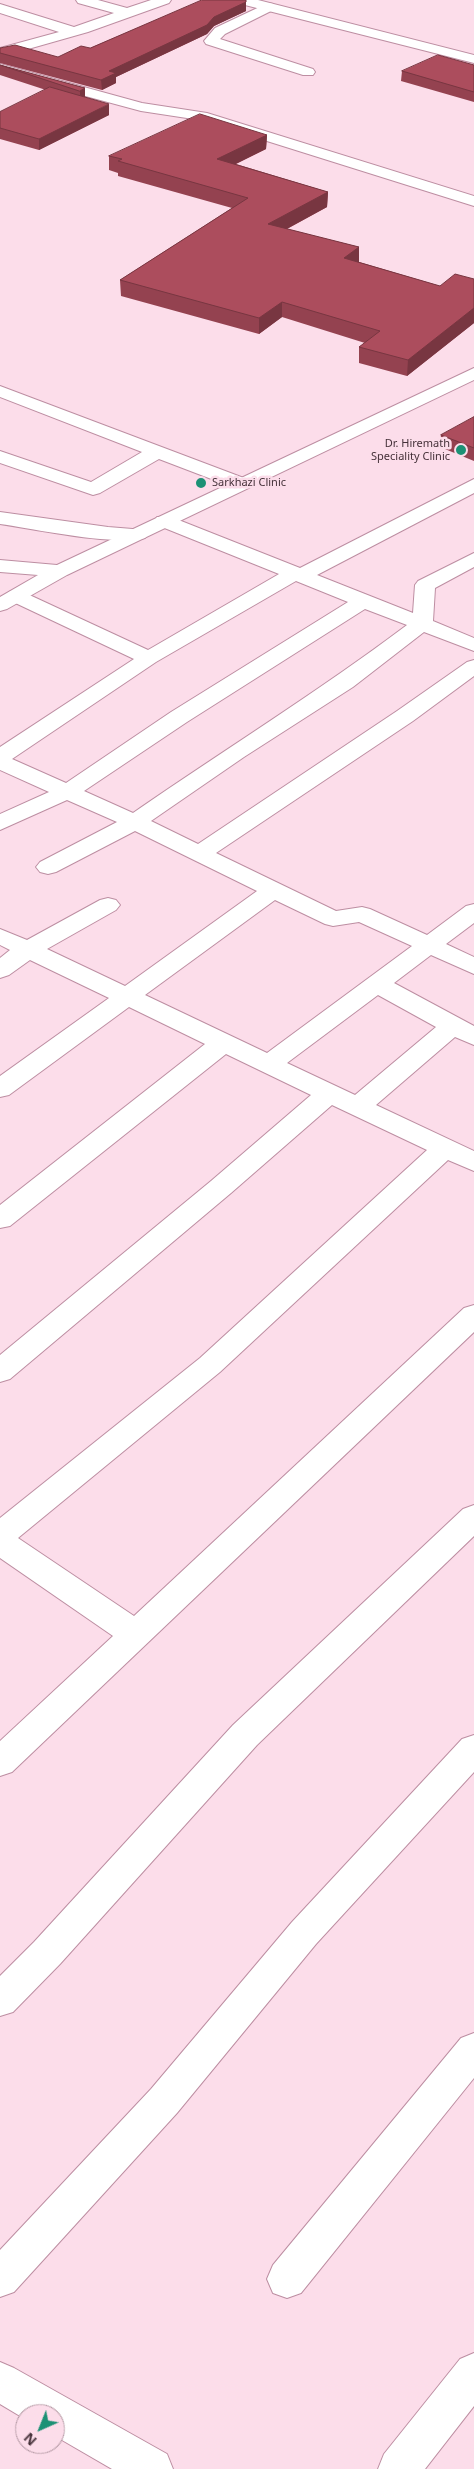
<!DOCTYPE html>
<style>
body{margin:0}
#map{position:relative;width:474px;height:2469px;overflow:hidden;background:#fcddea;font-family:"Noto Sans",sans-serif}
canvas{display:block}
.north{position:absolute;left:15px;top:2404px;width:50px;height:50px;box-sizing:border-box;background:#fcddea;border:1px solid #b398a3;border-radius:50%;rotate:224deg;font-size:14px;font-weight:700;line-height:20px;text-align:center;color:#453139}
.north::after{content:'';display:block;margin:auto;width:18px;height:22px;background:#1c9175;clip-path:polygon(50% 0,100% 100%,50% 72%,0 100%)}
</style>
<div id="map">
<canvas width="474" height="2469"></canvas>
<div class="north">N</div>
</div>
<script>
const c = document.querySelector('canvas').getContext('2d');
c.lineJoin = 'round';
function strokePath(path, color, width, dash) { c.strokeStyle = color; c.lineWidth = width; c.lineCap = dash ? 'butt' : 'round'; c.setLineDash(dash || []); c.stroke(path); }
function fillPath(path, color) { c.fillStyle = color; c.fill(path, 'evenodd'); }
function write(font, color, halo, rows, align = 'center') {
  c.font = font + ' "Noto Sans",sans-serif'; c.lineWidth = 5; c.setLineDash([]); c.textBaseline = 'middle'; c.strokeStyle = halo; c.fillStyle = color; for (const [text, x, y, turn = 0] of rows) {
    c.save(); c.translate(x, y); c.rotate((+turn || 0) * Math.PI / 180); c.textAlign = isNaN(turn) ? turn : align; if (halo) c.strokeText(text, 0, 0); c.fillText(text, 0, 0); c.restore();
  }
}
const street = new Path2D(`
 M76 0H98L127 8 151 0H171L169 3 88 32 0 57V48L59 32 0 13V4L74 27 114 13 78 3Z
 M268 3 273 4 275 7 273 10 225 34 220 39 313 69 315 72 313 75H303L206 44 204 41 215 28Z
 M0 64 142 103 207 113 474 196V206L200 120 141 111 0 73Z
 M0 386 249 480 252 484 249 488H235L159 459 100 493 93 495 0 463V451L91 482 142 452 0 397Z
 M474 479V493L317 575 413 613 415 585 418 581 474 553V567L435 588 433 621 474 638V651L424 632 353 687 244 757 151 821 198 844 397 711 467 662 474 660V676L413 721 216 853 336 911 362 907 370 909 427 935 466 906 474 904V923L446 944 474 957V974L431 955 394 983 474 1026V1045L455 1037 376 1105 474 1151V1171L448 1160 220 1372 18 1538 134 1616 464 1308 474 1305V1332L12 1772 0 1776V1741L113 1636 0 1558V1518L200 1358 427 1150 332 1105 231 1193 10 1379 0 1382V1355L211 1181 311 1095 226 1054 10 1226 0 1228V1205L205 1044 129 1007 9 1095 0 1097V1076L109 998 30 960 9 975 0 978V958L10 950 0 945V929L27 940 100 900 108 898 116 900 120 905 116 910 47 949 125 986 257 891 135 831 56 872 48 874 40 872 36 867 40 862 117 822 67 800 0 830V814L49 792 0 770V747L134 659 9 600 6 596 9 592 16 590 23 592 148 650 279 574 157 525 154 521 157 517H171L300 568ZM296 581 348 602 171 712 66 783 12 759 156 662ZM365 609 407 625C318 692 224 750 133 813L84 791 187 722ZM275 900 325 924 333 926 359 922 412 946 267 1053 145 995ZM378 995 436 1027 355 1095 287 1063Z
 M0 512 108 527 145 530 148 534 145 538C113 546 35 529 0 524Z
 M474 1505V1536L257 1745 60 1964 13 2012 0 2016V1976L34 1942 233 1725 463 1509Z
 M474 1735V1772L316 1944 177 2113 14 2292 0 2297V2250L151 2089 292 1922 462 1739Z
 M474 2033V2078L301 2293 287 2298 273 2293 267 2279 273 2265 461 2038Z
 M474 2353V2406L425 2469H378L384 2454 460 2359Z
 M0 2362 14 2368 167 2454 173 2469H112L55 2436V2414H25V2419L0 2404Z`);
const secondary = new Path2D(`
 M235 0H258L474 55V63L237 3Z`);
const primary = new Path2D(`
 M474 368V380L67 575 7 609 0 611V597L38 575 0 572V560L57 565Z`);
const wall = new Path2D(`
 M246 2V11L214 26 207 34 116 77V83L102 90 0 63V48L58 57 90 48Z
 M0 65 85 88V97L109 115 39 150 0 139V112L46 90 0 75Z
 M474 65V102L401 81 402 71Z
 M267 135 266 149 236 164 328 192 327 207 287 229 359 247V262L440 286 474 279V323L407 376 359 363V347L365 343 282 317 259 334 121 296 120 280 232 208 118 176V173L109 170V156Z
 M474 417V461L440 447 441 435Z`);
const shadedWall = new Path2D(`
 M246 2V11L214 26 207 34 116 77V83L102 90 101 80 109 71 214 17Z
 M85 88V98L80 100V91Z
 M109 104V115L39 150V139Z
 M267 135 266 149 217 173V159Z
 M328 192 327 207 268 239V224Z
 M359 247V263L344 258Z
 M282 302V317L259 334V318Z
 M474 308V323L407 376 408 360Z`);
const building = new Path2D(`
 M202 0H246V2L214 17 207 25 109 71 116 73 101 80 0 53V48L15 45 58 57 81 46 90 48Z
 M438 55 474 65V92L402 71Z
 M0 65 85 88 80 91Z
 M50 87 109 104 39 139 0 128V112Z
 M200 114 267 135 217 159 328 192 268 224 359 247 344 258 440 286 455 274 474 279V308L408 360 359 347 380 331 282 302 259 318 120 280 248 198 118 161 122 159 109 156Z
 M474 417V448L441 435Z`);
const markers = [
 [461,450,6,"#1c9175"],
 [201,483,6,"#1c9175"]
];
const farPoinames = [
 ["Dr. Hiremath",450,444],
 ["Speciality Clinic",450,457],
 ["Sarkhazi Clinic",212,483,"left"]
];
strokePath(street, '#bd8ea2', 2);
strokePath(secondary, '#bd8ea2', 2);
strokePath(primary, '#bd8ea2', 2);
fillPath(street, '#fff');
fillPath(secondary, '#fff');
fillPath(primary, '#fff');
fillPath(wall, '#944250');
fillPath(shadedWall, '#783641');
fillPath(building, '#ac4d5d');
strokePath(building, '#783641', 1);
for (const [x, y, r, color] of markers) { const dot = new Path2D(); dot.arc(x, y, r, 0, 2 * Math.PI); c.fillStyle = color; c.fill(dot); strokePath(dot, '#fcddea', 2); }
write('11px', '#453139', '#fcddea', farPoinames, 'right');
</script>
